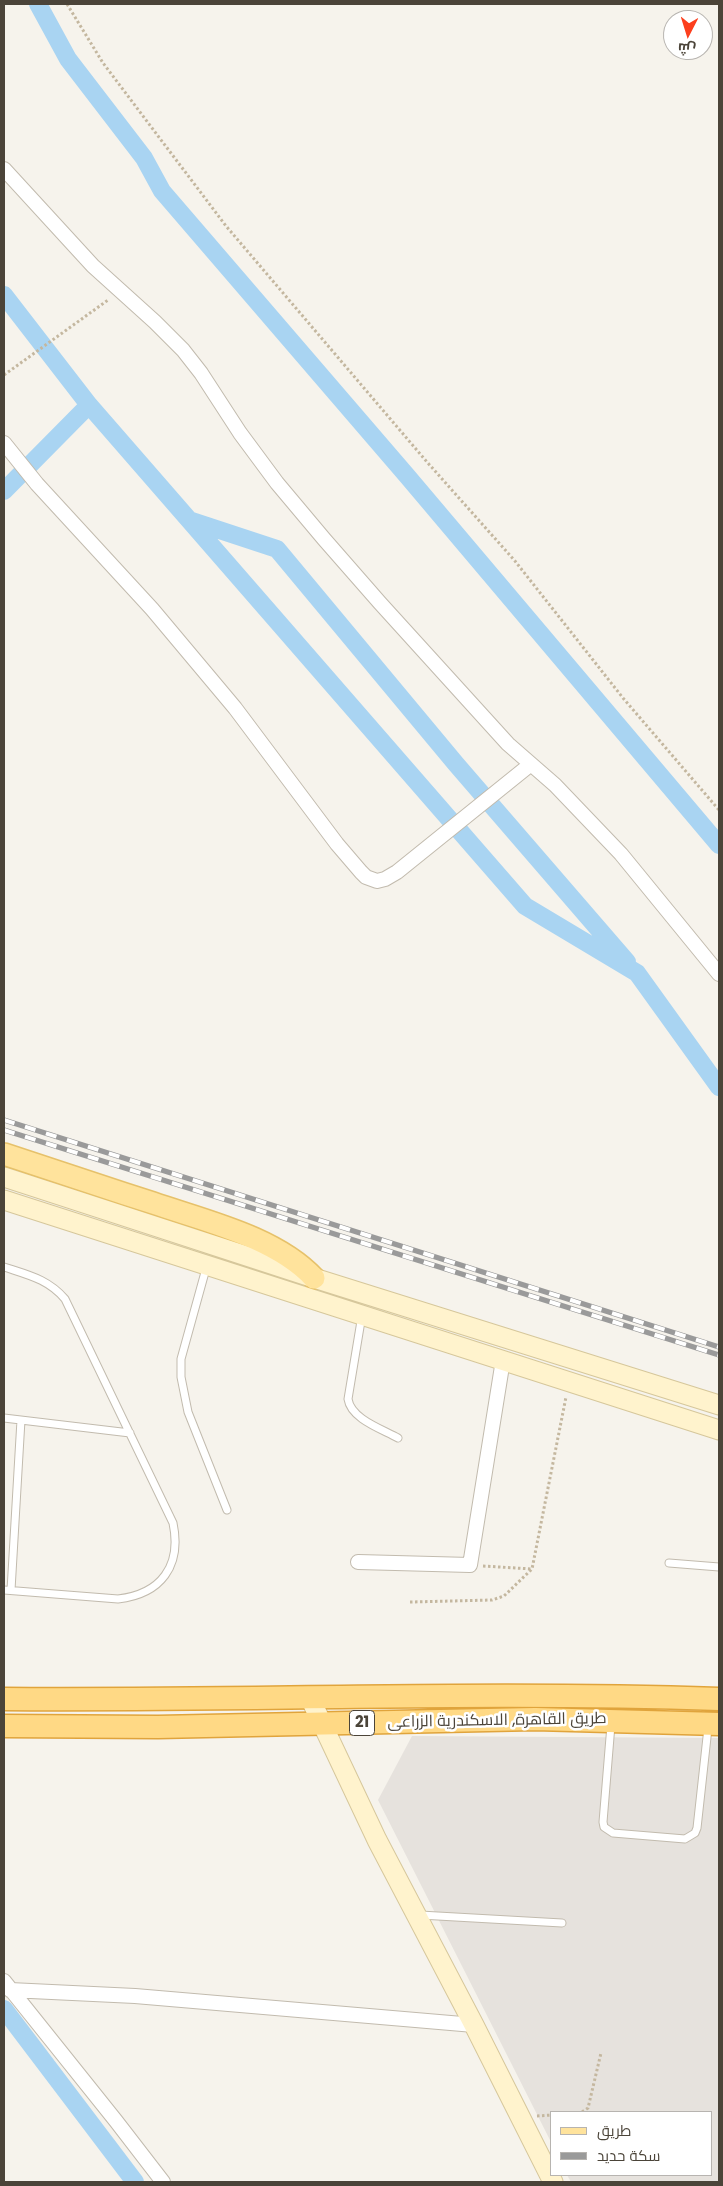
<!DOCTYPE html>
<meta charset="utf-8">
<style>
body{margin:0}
#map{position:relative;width:723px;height:2186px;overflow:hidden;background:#f6f3ec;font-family:Poppins,Cairo,sans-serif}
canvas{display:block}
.frame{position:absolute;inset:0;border:5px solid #4b4439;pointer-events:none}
.legend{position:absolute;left:550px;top:2111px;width:162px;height:65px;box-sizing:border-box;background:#fff;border:1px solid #b7b4b0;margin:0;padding:6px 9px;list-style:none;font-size:15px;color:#4b4439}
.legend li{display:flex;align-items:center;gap:10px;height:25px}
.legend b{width:25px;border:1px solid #b7b4b0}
.north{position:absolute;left:663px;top:10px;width:50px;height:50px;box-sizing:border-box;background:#fff;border:1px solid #b7b4b0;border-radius:50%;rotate:185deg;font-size:14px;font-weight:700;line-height:20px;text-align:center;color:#4b4439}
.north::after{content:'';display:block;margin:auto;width:18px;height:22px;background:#fc3f1d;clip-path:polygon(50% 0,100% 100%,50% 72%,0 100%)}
</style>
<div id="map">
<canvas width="723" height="2186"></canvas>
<div class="frame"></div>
<ul class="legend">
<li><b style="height:6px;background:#ffe39c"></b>طريق</li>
<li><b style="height:6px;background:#9a9a9a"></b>سكة حديد</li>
</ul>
<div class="north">ش</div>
</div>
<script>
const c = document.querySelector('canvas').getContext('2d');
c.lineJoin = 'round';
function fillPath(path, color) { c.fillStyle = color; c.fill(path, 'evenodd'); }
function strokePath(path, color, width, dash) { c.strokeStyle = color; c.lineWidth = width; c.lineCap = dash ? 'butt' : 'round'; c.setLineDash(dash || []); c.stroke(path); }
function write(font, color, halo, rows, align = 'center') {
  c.font = font + ' Poppins,Cairo,sans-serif'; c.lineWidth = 5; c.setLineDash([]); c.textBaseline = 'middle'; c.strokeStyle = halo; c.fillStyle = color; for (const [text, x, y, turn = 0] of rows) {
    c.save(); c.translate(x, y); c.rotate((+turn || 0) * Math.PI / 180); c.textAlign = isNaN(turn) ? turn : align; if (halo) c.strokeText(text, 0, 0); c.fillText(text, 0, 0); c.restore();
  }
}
const industrial = new Path2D(`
 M412 1736 719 1738V2182H571L567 2175H712V2112H552V2144L378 1800Z`);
const canal = new Path2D(`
 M38 4 68 59 144 158 162 191 408 477 719 845
 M4 295 89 405 525 906 637 973 719 1087
 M4 491 89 405
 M189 520 277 549 456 764 627 962
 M4 2009 135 2182`);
const path = new Path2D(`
 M67 4 103 63 226 226 427 462 515 561 623 698 719 810
 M4 375 108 300
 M483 1566 532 1569
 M410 1602 492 1600 504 1596 532 1569 566 1397
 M582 2112 588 2108 601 2053
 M537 2116 552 2115`);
const service = new Path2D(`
 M207 1265 181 1359V1377L188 1412 227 1510
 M4 1267C28 1275 48 1279 65 1299L173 1523C182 1566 161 1594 118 1599L4 1590
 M362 1315 348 1399C351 1419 382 1429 398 1438
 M4 1418 130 1433
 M669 1563 719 1567
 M11 1590 21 1420
 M611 1725 603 1822 604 1827 613 1833 685 1839 695 1833 697 1828 708 1728
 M420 1915 562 1923`);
const minor = new Path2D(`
 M4 169 93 266 155 322 183 350 201 373 240 433 277 483 324 539 380 603 508 744 555 785 621 854 719 974
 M4 443 37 484 152 609 235 708 337 844 361 872 366 877 377 881 385 879 397 872 531 764
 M358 1562 470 1565 503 1360
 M4 1981 116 2121 163 2182
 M10 1990 135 1996 474 2025`);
const secondary = new Path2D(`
 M4 1177 314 1278 719 1405
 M4 1200 719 1430
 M310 1698 377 1840 474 2025 553 2182`);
const primary = new Path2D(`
 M4 1154C53 1170 103 1187 153 1203 205 1221 276 1237 314 1278`);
const trunk = new Path2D(`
 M4 1699C242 1701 481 1691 719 1699
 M4 1726 158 1727 535 1719 719 1724`);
const rail = new Path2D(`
 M4 1120 719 1347
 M4 1130 719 1355`);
const shields = [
 [362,1723,25]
];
const shieldNames = [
 ["21",362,1723]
];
const streetNames = [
 ["طريق القاهرة, الاسكندرية الزراعى",497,1721,-1]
];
fillPath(industrial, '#e6e2dd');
strokePath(canal, '#a9d4f2', 18);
strokePath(service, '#c2bbae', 9);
strokePath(minor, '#c2bbae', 16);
strokePath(secondary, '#d6c79b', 21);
strokePath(primary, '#e6c16a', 24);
strokePath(trunk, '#e0a43c', 25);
strokePath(path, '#c4b79f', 3, [2.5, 2.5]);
strokePath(service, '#fff', 7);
strokePath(minor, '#fff', 14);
strokePath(secondary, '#fff3cd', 19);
strokePath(primary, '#ffe39c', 21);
strokePath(trunk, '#ffd985', 22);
strokePath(rail, '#9a9a9a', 5.5);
strokePath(rail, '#fff', 4, [11]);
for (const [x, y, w] of shields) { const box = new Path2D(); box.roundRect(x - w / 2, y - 12.5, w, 25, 4); c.fillStyle = '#fff'; c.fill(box); strokePath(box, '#4b4439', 1); }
write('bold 15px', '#4b4439', null, shieldNames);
write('16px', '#4b4439', '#fff', streetNames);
</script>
